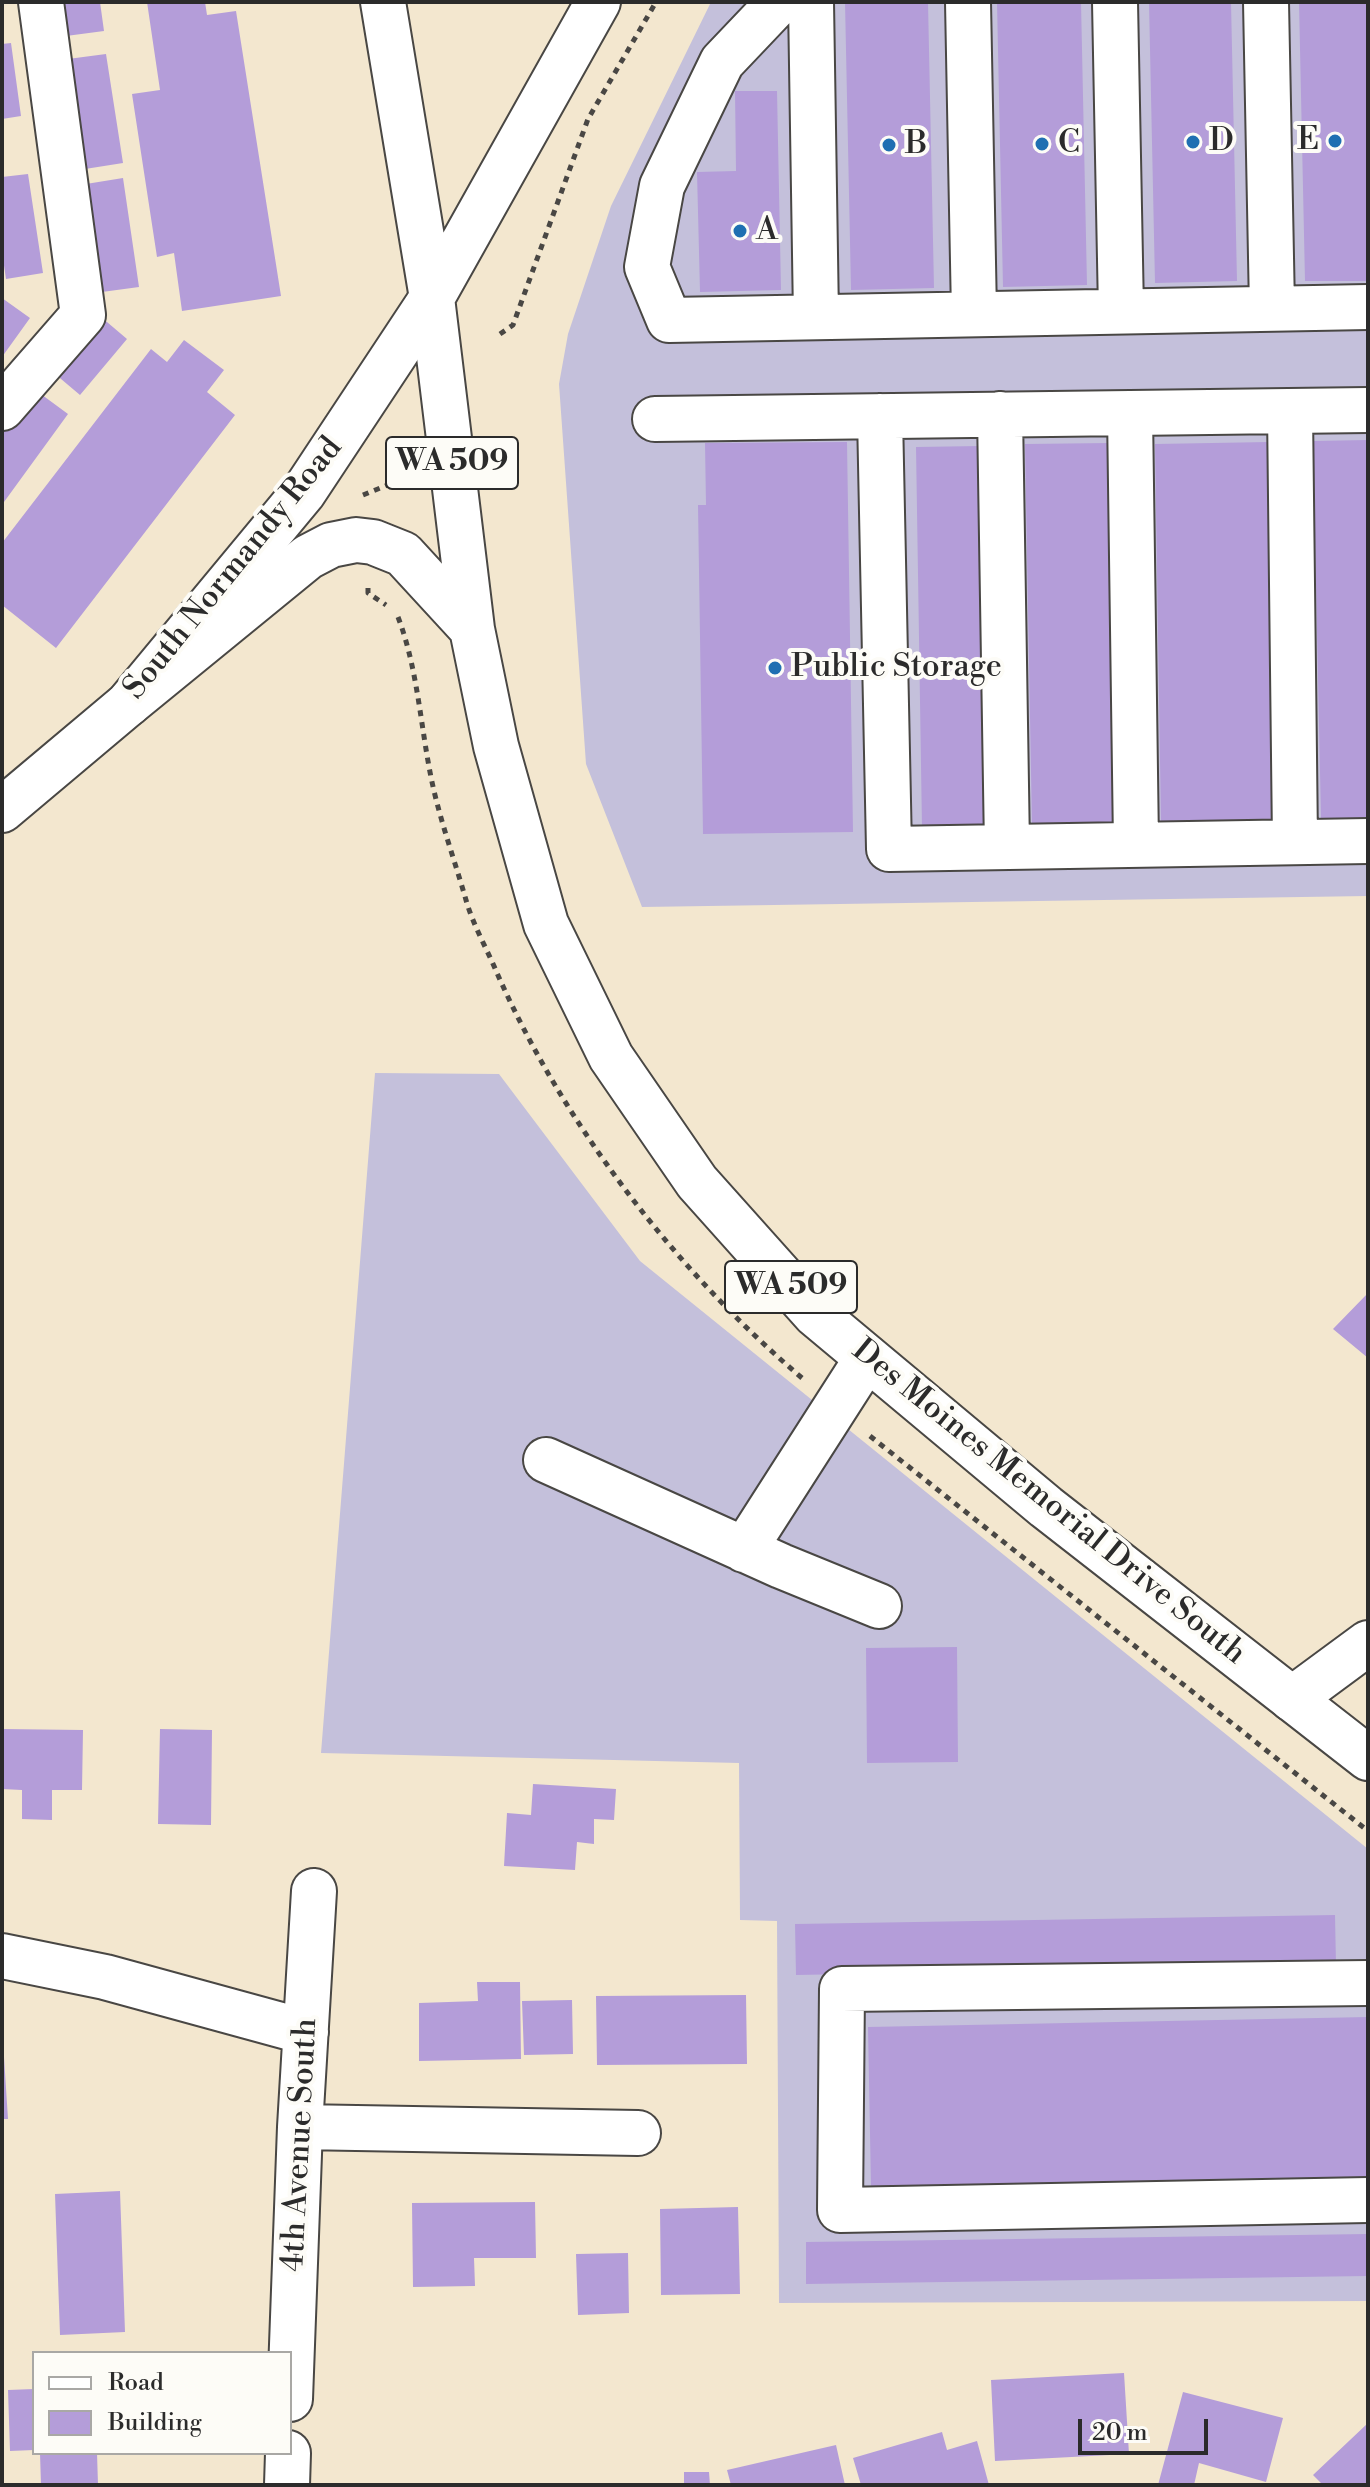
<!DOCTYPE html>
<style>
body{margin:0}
#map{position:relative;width:1370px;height:2487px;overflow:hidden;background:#f3e7cf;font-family:"Libre Bodoni",serif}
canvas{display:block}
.frame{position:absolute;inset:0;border:4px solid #2b2b2b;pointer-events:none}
.legend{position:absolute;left:32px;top:2351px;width:260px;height:104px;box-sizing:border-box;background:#fdfcf7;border:2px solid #a9a8a5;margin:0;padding:10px 14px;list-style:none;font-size:24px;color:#2b2b2b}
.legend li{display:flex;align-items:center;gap:16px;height:40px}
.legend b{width:40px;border:2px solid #a9a8a5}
.scale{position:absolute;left:1078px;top:2419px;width:130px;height:36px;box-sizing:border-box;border:4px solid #2b2b2b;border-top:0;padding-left:10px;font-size:24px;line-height:28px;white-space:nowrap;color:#2b2b2b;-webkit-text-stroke:6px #fdfcf7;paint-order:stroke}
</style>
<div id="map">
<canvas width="1370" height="2487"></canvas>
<div class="frame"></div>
<ul class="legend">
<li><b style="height:10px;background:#fff"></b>Road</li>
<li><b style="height:22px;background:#b49dd9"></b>Building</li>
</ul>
<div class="scale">20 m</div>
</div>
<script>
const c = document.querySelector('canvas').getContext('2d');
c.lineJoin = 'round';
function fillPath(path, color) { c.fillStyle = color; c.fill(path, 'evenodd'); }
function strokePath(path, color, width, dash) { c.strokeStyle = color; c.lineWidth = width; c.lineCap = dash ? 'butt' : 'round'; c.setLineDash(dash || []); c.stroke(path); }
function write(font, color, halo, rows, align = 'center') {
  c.font = font + ' "Libre Bodoni",serif'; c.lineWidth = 8; c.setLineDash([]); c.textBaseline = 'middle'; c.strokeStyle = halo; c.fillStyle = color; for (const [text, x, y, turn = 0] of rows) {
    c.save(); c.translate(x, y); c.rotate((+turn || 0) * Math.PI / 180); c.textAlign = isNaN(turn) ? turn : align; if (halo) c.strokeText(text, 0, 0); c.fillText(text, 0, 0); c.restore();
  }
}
const industrial = new Path2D(`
 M711 2H1368V896L642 907 586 764 559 384 568 334 611 206Z
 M375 1073 499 1074 640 1261 1368 1849V2301L779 2303 777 1921 740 1920 739 1763 321 1753Z`);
const building = new Path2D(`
 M61 2H100L104 31 66 36Z
 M147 2H205L207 15 236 11 281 296 182 311 174 253 157 257 132 94 160 90Z
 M845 2H928L934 288 851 290Z
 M997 2H1081L1087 285 1003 287Z
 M1149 2H1231L1237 281 1155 283Z
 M1299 2H1368V281H1305Z
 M11 43 21 116 2 119V44Z
 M106 54 123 163 85 169 68 59Z
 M735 91H777L781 290 700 292 697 172 736 171Z
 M28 174 43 273 6 279 2 252V177Z
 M123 178 139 287 102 292 86 184Z
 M2 298 30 318 2 357Z
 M94 311 127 339 80 395 48 368Z
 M184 340 224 370 207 392 235 415 56 648 2 605V543L151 349 167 362Z
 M34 389 68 414 4 502 2 433Z
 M1368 440V818L1321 819 1313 441Z
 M847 442 853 832 703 834 698 505H706L705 443Z
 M1269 442 1275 822 1161 824 1155 444Z
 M1110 443 1116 824 1032 826 1025 444Z
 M980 446 986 827 922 828 916 447Z
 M1368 1293V1358L1333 1329Z
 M957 1647 958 1762 867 1763 866 1648Z
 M2 1729 83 1730 82 1790H52V1820L22 1819V1790L2 1789Z
 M160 1729 212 1730 211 1825 158 1824Z
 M533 1784 616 1789 614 1820 594 1819V1844L577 1842 575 1870 504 1866 507 1813 531 1815Z
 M1335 1915 1336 1965 796 1975 795 1924Z
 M477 1982H520L521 2059 419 2061V2003L478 2001Z
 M746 1995 747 2064 597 2065 596 1996Z
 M572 2000 573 2054 524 2055 522 2001Z
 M1368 2017V2177L871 2187 868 2027Z
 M2 2057H4L8 2119H2Z
 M120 2191 125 2332 60 2335 55 2194Z
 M535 2202 536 2258H474L475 2286 413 2287 412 2203Z
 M738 2207 740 2294 661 2295 660 2209Z
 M1368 2234V2276L806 2284V2242Z
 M628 2253 629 2313 578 2315 576 2254Z
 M1124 2373 1129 2454 995 2461 991 2380Z
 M34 2389V2450L10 2451 8 2390Z
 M1183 2392 1283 2418 1266 2482 1199 2463 1194 2485H1158Z
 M1368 2423V2485H1323L1313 2475Z
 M942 2432 947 2450 977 2441 989 2485H861L853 2458Z
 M836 2445 845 2485H731L727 2470Z
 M40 2453H97L98 2485H41Z
 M684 2472H709L710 2485H684Z`);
const path = new Path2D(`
 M500 334 513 325 588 119 656 2
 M363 495 390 484
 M368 588V593L386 605
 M398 617C417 667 420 720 430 772 438 815 454 858 466 900 473 925 487 949 497 973 564 1125 676 1271 802 1378
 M870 1436 1368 1831`);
const minor = new Path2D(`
 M779 2 722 62 662 186 647 267 669 320 1368 307
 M811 2 816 317
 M968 2 974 314
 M1115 2 1121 311
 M1266 2 1272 308
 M2 408 83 315 41 2
 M1290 411 1295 842
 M1130 413 1136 844
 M1000 414 1007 847
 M880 416 889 849 1368 841
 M655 419 1368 410
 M2 810 128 704 303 493 432 298
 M546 1460 781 1566 879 1606
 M744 1550 867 1358
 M1292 1699 1368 1643
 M2 1956 105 1977 306 2032
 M1368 1983 842 1989 840 2210 1368 2200
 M300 2127 638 2133
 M290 2399 300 2127 314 1891
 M287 2485 288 2453`);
const major = new Path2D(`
 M383 2 432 298 472 629 496 746 546 924 611 1057 697 1182 815 1314 1046 1507 1368 1758
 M432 298 598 2
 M128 704 308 557 331 545 356 540 373 542 403 554 472 629`);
const markers = [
 [1335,141,8,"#1f6fb2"],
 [1193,142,8,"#1f6fb2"],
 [1042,144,8,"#1f6fb2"],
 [889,145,8,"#1f6fb2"],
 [740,231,8,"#1f6fb2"],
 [775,668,8,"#1f6fb2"]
];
const shields = [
 [452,463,132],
 [791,1287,132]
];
const shieldNames = [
 ["WA 509",452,463],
 ["WA 509",791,1287]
];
const poiNames = [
 ["E",1319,141,"right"],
 ["D",1209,142],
 ["C",1058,144],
 ["B",905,145],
 ["A",756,231],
 ["Public Storage",791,668]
];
const streetNames = [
 ["South Normandy Road",234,569,-51],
 ["Des Moines Memorial Drive South",1048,1503,39],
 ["4th Avenue South",301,2145,-87]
];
fillPath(industrial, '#c4c0db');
fillPath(building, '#b49dd9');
strokePath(minor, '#494744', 48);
strokePath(major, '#494744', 48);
strokePath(path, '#494744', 5, [6, 6]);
strokePath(minor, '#fff', 44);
strokePath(major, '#fff', 44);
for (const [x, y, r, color] of markers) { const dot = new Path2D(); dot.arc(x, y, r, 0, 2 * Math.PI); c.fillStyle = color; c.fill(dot); strokePath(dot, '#fdfcf7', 3); }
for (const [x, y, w] of shields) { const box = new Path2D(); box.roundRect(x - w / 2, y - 26, w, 52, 6); c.fillStyle = '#fdfcf7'; c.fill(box); strokePath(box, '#2b2b2b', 2); }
write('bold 30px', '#2b2b2b', null, shieldNames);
write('32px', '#2b2b2b', '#fdfcf7', poiNames, 'left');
write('32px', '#2b2b2b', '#fdfcf7', streetNames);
</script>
